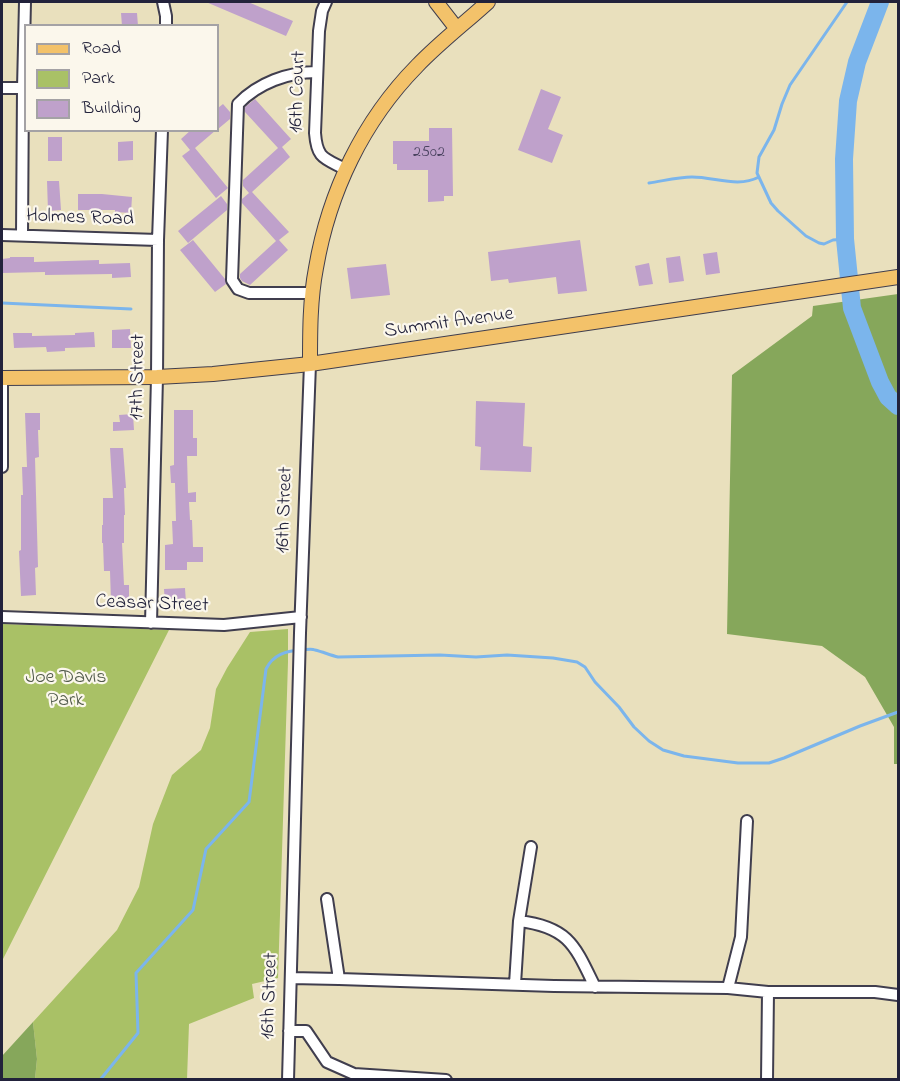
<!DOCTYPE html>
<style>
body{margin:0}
#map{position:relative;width:900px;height:1081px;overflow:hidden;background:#e9e0bd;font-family:"Indie Flower",sans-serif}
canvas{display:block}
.frame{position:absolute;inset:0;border:3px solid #22223b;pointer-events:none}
.legend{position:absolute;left:24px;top:24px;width:195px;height:108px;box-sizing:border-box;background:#fbf7ec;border:2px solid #a4a2a5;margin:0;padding:8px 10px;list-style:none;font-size:18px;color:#22223b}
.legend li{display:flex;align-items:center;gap:12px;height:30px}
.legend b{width:30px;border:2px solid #a4a2a5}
</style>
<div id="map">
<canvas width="900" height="1081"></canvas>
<div class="frame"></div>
<ul class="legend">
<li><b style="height:8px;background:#f3c26a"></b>Road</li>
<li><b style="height:16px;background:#a9c166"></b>Park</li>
<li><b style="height:16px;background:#bfa1cb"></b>Building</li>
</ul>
</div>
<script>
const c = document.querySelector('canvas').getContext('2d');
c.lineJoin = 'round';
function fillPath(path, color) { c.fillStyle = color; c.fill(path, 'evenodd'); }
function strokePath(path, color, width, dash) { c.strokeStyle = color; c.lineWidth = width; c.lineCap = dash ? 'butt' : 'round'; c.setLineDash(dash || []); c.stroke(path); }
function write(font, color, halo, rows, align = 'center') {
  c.font = font + ' "Indie Flower",sans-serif'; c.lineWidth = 4.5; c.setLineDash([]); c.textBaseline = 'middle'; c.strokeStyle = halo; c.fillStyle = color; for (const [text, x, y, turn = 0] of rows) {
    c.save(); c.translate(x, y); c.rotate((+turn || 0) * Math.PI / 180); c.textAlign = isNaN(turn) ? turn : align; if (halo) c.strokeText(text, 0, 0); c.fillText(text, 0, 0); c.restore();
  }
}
const green = new Path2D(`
 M2 624 169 630 2 961Z
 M288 629V662L278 978 252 984 254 998 189 1024 187 1079H35L37 1059 33 1022 117 930 139 887 153 824 172 775 201 750 210 728 216 689 227 668 250 632Z`);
const forest = new Path2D(`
 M898 294V764H894V727L865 677 822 646 727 634 732 375 812 316 813 306Z
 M33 1022 37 1059 35 1079H2V1056Z`);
const stream = new Path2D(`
 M649 183C663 181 678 177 692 177 715 177 738 188 759 177
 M845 239 833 240 824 244 819 243 806 236 778 211 771 203 757 173 759 157 774 130 782 104 790 85 847 2
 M2 303 131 309
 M100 1080 138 1033 136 973 193 910 206 849 249 802 266 669C273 655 285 651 301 650 305 650 311 648 315 650 323 652 330 655 338 657L440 655 476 657 507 655 553 658 577 662 585 667 595 682 619 707 634 727 649 741 663 750 684 756 738 763H769L784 758 860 726 898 712`);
const river = new Path2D(`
 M880 2 857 62 848 101 844 159 845 239 852 308 880 382 888 397 898 406`);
const building = new Path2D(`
 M206 2H248L293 21 286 36Z
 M121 13H137L138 26H122Z
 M541 89 561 97 548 129 563 135 552 163 518 150Z
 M255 99 291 139 282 147 290 157 252 192 289 232 279 240 288 250 250 285 242 281 240 278V274L276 241 242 203V199L249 193 243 186V180L278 148 245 112V107Z
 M223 104 230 112V119L218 129V108Z
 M429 128H452L453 196H444V201L428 202V170H397V164H393V141H429Z
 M191 130H216L195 148 228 188 216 198 182 156 190 150 181 139Z
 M48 137H62V161H48Z
 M133 141V160L118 161V142Z
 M47 181H59L61 210 48 211Z
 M78 194H102L132 197 131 213 115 212V210H78Z
 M221 196 227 204V210L188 243 178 231Z
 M193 240 225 279 226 284 215 292 180 250Z
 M580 240 587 291 558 294 556 277 509 283 508 279 491 281 488 252Z
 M717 252 720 273 706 275 703 254Z
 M680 256 684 281 669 283 666 258Z
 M10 257H34V262L99 260V264L130 263 131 277 112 278V274L45 275V272L2 273V259L10 258Z
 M649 263 653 284 639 286 635 266Z
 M386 264 390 295 351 299 347 268Z
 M130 329 131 348H112V330Z
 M94 332 95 347 65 348V351L47 352 46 347 14 348 13 333H32V336L75 335V333Z
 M476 401 525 403 523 446 532 447 531 472 480 470 481 447 475 446Z
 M174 410H193V438H197V456H187L188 493 196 492V502H189L190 520H192L193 547H203V562H187V570H165V545L173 544 172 521H176L175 483H171L170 466 174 465Z
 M25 413H40V430H38L39 457 35 458 38 567 35 568 36 595 21 596 19 551 21 550V495H23L22 467H27Z
 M133 414 134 430 113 431V422H120L119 415Z
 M110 448H123L126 488H124L125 515H124V543H122L124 585H129V601L111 602 110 571H104L103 543H102V525H103V498H113Z
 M185 588 186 603 165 604 164 589Z`);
const minor = new Path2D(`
 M163 2 166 16V26
 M326 2 322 11 319 31 315 133C317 159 324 158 345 169
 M2 88H23
 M2 235 158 240
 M22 235 23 88 25 2
 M313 293H249L238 289 232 280 238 104C258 83 288 72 317 72
 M2 467V378
 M2 617 224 625 301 617
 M151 623 157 377 158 240 162 130
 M519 921 531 847
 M291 978 339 979 327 899
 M339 979 554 986 728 988 768 992H875L898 995
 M515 984 519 921C569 927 575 946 595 987
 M728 988 741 937 747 821
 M289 1031H306L327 1062 354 1074 446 1080
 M288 1080 300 633 310 364
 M767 1080 768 992`);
const major = new Path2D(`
 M436 2 457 29
 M310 364C310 332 310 299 316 268 329 192 363 121 417 66 439 43 465 23 488 2
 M2 378 157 377 213 374 310 364 898 277`);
const numberNames = [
 ["2502",429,153]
];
const streetNames = [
 ["16th Court",299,92,-88],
 ["Holmes Road",80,219,2],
 ["Summit Avenue",449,324,-8],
 ["17th Street",139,377,-89],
 ["16th Street",286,510,-88],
 ["Ceasar Street",152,605,2],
 ["16th Street",271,996,-88]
];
const parkNames = [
 ["Joe Davis",66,679],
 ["Park",66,702]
];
fillPath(green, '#a9c166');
fillPath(forest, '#86a75b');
strokePath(stream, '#7bb5ec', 3);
strokePath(river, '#7bb5ec', 18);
fillPath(building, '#bfa1cb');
strokePath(minor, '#403e4e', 14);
strokePath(major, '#403e4e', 16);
strokePath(minor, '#fff', 10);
strokePath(major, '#f3c26a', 14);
write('16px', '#49425f', null, numberNames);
write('20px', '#22223b', '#fbf7ec', streetNames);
write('20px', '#515a4a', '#fbf7ec', parkNames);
</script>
